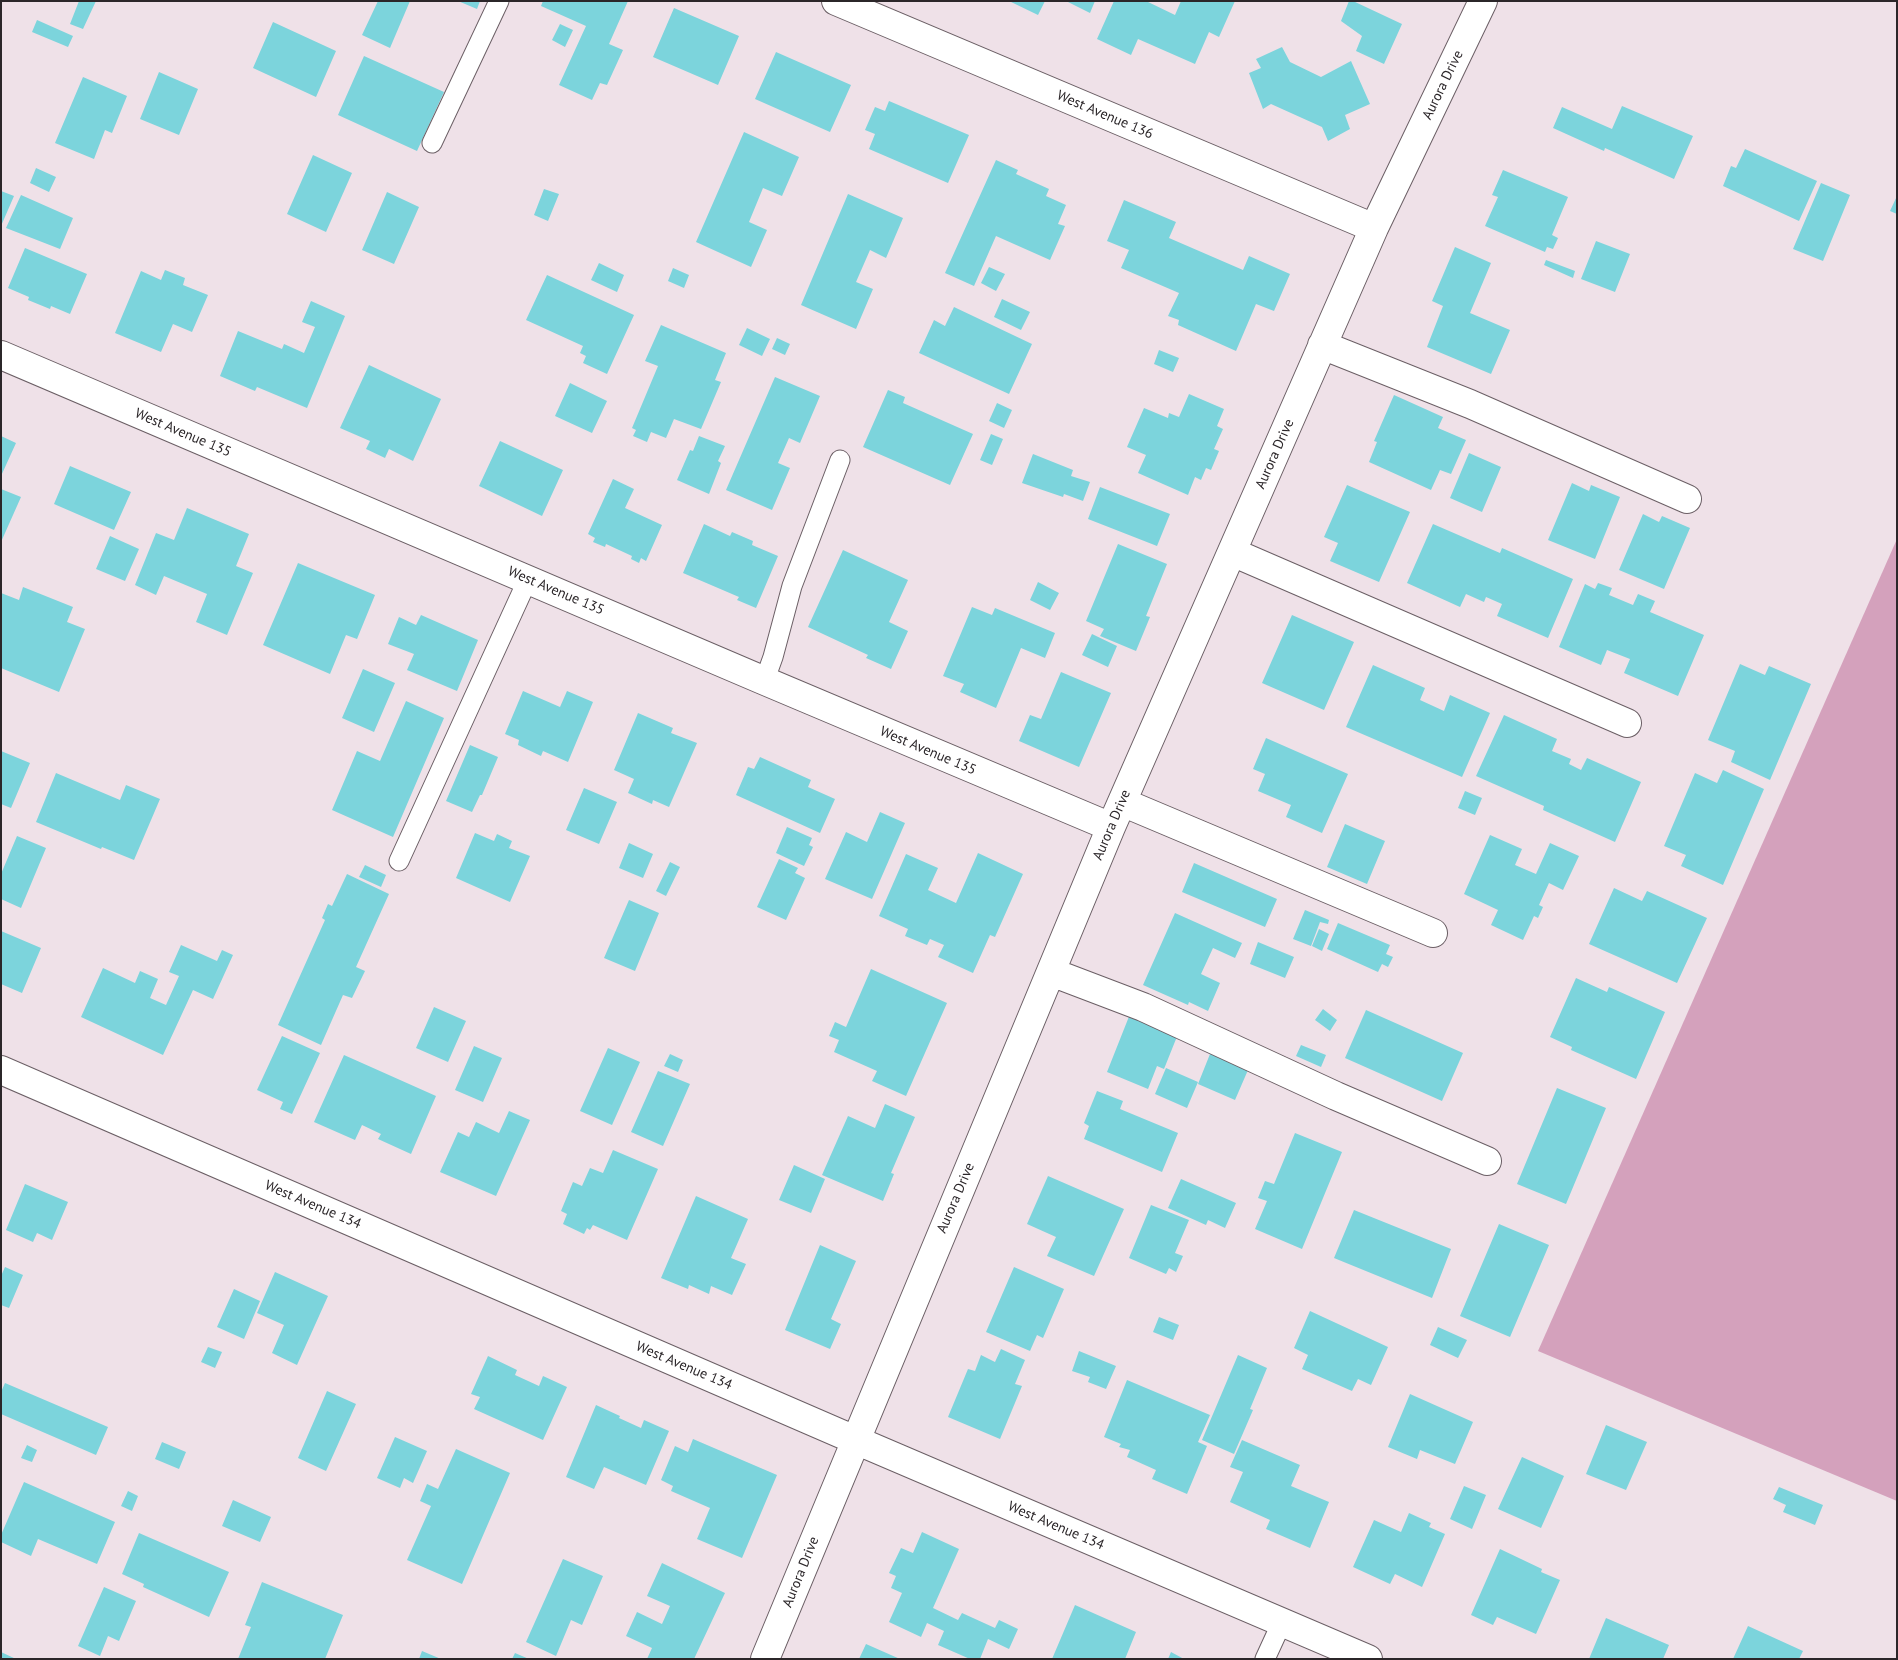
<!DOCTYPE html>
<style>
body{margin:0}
#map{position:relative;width:1898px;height:1660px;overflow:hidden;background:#efe1e8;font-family:"PT Sans",sans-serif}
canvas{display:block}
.frame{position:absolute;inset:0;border:2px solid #2b2629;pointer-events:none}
</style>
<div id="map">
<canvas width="1898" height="1660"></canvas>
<div class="frame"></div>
</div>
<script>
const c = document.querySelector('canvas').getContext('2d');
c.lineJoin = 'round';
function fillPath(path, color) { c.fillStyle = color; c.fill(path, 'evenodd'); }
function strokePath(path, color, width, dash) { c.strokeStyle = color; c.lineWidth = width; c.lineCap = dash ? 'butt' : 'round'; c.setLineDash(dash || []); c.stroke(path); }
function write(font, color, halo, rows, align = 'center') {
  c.font = font + ' "PT Sans",sans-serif'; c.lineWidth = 4; c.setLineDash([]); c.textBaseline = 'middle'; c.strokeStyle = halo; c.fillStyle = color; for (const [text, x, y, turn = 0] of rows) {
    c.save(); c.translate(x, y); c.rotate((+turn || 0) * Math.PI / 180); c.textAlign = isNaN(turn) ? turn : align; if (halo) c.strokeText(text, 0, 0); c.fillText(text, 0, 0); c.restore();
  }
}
const green = new Path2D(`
 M1897 539V1501L1538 1351Z`);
const building = new Path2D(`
 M79 1H96L83 29 70 24Z
 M378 1H410L390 48 362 35Z
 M458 1H480L477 9Z
 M543 1H628L609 44 623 50 607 85 600 83 592 100 559 85 586 26 541 6Z
 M1009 1H1045L1038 15Z
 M1066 1H1095L1090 13Z
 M1114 1H1146L1175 15 1181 1H1235L1219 37 1209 32 1195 64 1138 39 1131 55 1097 39Z
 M1349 1H1353L1402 24 1384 64 1356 51 1362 36 1341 21Z
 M674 8 739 36 718 85 653 57Z
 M37 20 73 36 68 47 32 32Z
 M273 22 336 51 316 97 253 68Z
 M560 24 573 30 565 47 552 40Z
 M1282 47 1290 62 1321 77 1351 61 1370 104 1345 115 1350 129 1328 141 1322 127 1271 104 1263 109 1249 73 1261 68 1256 59Z
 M776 52 851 85 830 132 755 99Z
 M364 56 444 92 417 151 338 115Z
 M159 72 198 89 179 135 140 119Z
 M83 77 127 96 112 133 105 130 94 159 55 143Z
 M889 101 969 135 948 183 869 149 875 134 865 130 875 107 885 111Z
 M1622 106 1693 136 1674 179 1605 148 1604 151 1553 128 1562 107 1612 129Z
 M744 132 799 157 782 196 763 188 749 222 767 230 751 267 696 242Z
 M1745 149 1817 181 1799 221 1723 186 1731 166 1736 168Z
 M313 155 352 173 326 232 287 214Z
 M996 160 1018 170 1016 174 1049 189 1046 196 1066 205 1058 224 1065 226 1050 260 996 236 974 286 945 273Z
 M36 168 56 177 49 192 30 183Z
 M1503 170 1568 197 1552 235 1558 238 1553 249 1547 247 1545 252 1485 226 1498 197 1492 195Z
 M1821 183 1850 195 1823 261 1793 249Z
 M544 189 559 194 548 221 534 215Z
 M1 191 14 196 1 226Z
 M387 192 419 207 394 264 362 250Z
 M848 194 903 218 886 258 870 250 856 282 873 289 856 329 801 305Z
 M21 195 73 218 60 249 6 228Z
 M1897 196V214L1890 211Z
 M1124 200 1176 222 1169 238 1243 270 1249 256 1290 274 1274 311 1256 304 1236 351 1178 325 1179 320 1168 316 1179 293 1121 268 1129 250 1107 241Z
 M1596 241 1630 254 1615 292 1581 279Z
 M1455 247 1491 263 1470 313 1510 330 1491 374 1427 347 1443 306 1432 301Z
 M25 248 87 274 70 314 51 306 50 309 28 300 29 297 8 288Z
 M1546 260 1575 271 1573 278 1544 265Z
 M599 263 624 275 617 292 591 280Z
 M989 267 1005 274 996 291 981 283Z
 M673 268 689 275 684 288 668 281Z
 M165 270 185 278 183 285 208 295 192 332 173 324 161 352 115 333 141 271 161 280Z
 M547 275 634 315 607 374 583 363 586 356 580 353 583 346 526 320Z
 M1002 299 1030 312 1021 330 994 317Z
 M311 301 345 316 307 408 257 387 255 391 220 376 238 331 282 349 284 344 304 353 315 327 302 322Z
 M954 307 1032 344 1009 394 919 353 934 320 945 326Z
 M661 325 726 353 715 380 721 382 701 429 674 419 666 438 651 432 647 442 633 436 636 430 632 428 658 366 645 361Z
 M747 328 770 339 762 356 739 345Z
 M777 338 790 344 785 355 772 349Z
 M1159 350 1179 358 1173 372 1154 364Z
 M369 365 441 399 413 461 389 449 385 458 366 449 370 441 340 428Z
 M775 377 820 396 800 443 789 438 778 463 790 468 772 510 726 490Z
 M570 383 607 401 592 433 555 416Z
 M888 390 905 397 903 403 973 434 950 485 863 447Z
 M1189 394 1224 409 1217 426 1223 429 1214 449 1219 451 1211 470 1206 468 1201 480 1195 477 1188 495 1138 473 1146 455 1127 447 1144 408 1168 418 1169 413 1179 417Z
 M1394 395 1443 417 1438 428 1466 440 1451 474 1440 470 1431 490 1369 462 1377 442 1374 441Z
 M997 403 1012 410 1004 428 989 421Z
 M991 434 1003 439 992 465 980 460Z
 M1 436 16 443 1 476Z
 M699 436 725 446 718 461 721 463 709 494 677 480 690 450 693 451Z
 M500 441 563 470 542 516 479 486Z
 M1469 453 1501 467 1482 512 1450 498Z
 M1033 454 1073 470 1071 476 1090 482 1083 501 1064 494 1063 497 1022 483Z
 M70 466 131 492 114 530 54 504Z
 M613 479 634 489 625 508 662 525 646 561 641 558 639 563 631 559 632 556 606 544 605 547 593 542 595 538 588 534Z
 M1572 483 1589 491 1591 485 1620 497 1595 559 1548 540Z
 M1347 485 1410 512 1379 582 1330 561 1338 543 1324 537Z
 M1100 487 1170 514 1157 546 1088 519Z
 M1 489 21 497 1 542Z
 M187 508 249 534 236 566 253 573 227 635 196 622 207 594 164 576 156 595 135 585 156 533 174 540Z
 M1643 514 1659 522 1662 516 1690 528 1664 589 1619 570Z
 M704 524 730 536 732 532 753 541 752 545 778 556 756 608 737 600 739 597 683 573Z
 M1433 524 1500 553 1502 548 1573 579 1548 638 1497 616 1502 604 1486 597 1484 602 1466 594 1460 607 1407 583Z
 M110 536 139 549 125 581 96 569Z
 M1118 544 1167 564 1146 616 1150 617 1136 651 1100 636 1104 629 1086 621Z
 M843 550 908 580 889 622 908 631 891 669 866 658 868 655 808 627Z
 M298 563 375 595 357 639 346 635 330 674 263 645Z
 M1038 582 1059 593 1050 610 1030 600Z
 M1598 583 1612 588 1609 595 1633 605 1638 594 1655 601 1650 612 1704 635 1678 696 1624 673 1630 659 1607 650 1601 665 1559 647 1585 584 1595 589Z
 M23 587 73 607 67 622 85 629 59 692 1 668V593L19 600Z
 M972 607 992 615 995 608 1055 633 1045 658 1021 648 996 708 960 692 964 684 943 676Z
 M421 615 478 640 457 691 407 670 414 654 388 644 399 617 416 625Z
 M1292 615 1354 642 1324 710 1262 683Z
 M1092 634 1117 646 1108 667 1082 655Z
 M1740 664 1765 675 1769 666 1811 684 1770 780 1731 762 1735 751 1708 740Z
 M1373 665 1425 688 1420 700 1444 711 1450 695 1490 713 1462 777 1346 727Z
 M363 669 395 683 374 732 342 718Z
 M1061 672 1111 693 1079 767 1019 741 1030 715 1041 719Z
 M523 691 560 707 567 691 593 702 568 762 543 751 541 756 518 745 519 740 505 734Z
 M406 701 444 718 393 837 332 810 357 751 380 761Z
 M638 713 673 728 671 733 697 743 669 807 653 800 652 804 628 793 634 779 614 770Z
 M1504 715 1557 739 1552 751 1571 759 1569 764 1581 770 1587 758 1641 782 1615 842 1543 810 1544 806 1476 776Z
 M1266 738 1348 774 1322 833 1286 817 1291 805 1258 791 1265 774 1253 769Z
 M470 745 498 757 482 795H480L472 812 446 801Z
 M1 751 30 763 11 808 1 804Z
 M760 757 811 780 808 787 835 799 820 833 736 795 748 767 754 769Z
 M1723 770 1764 789 1723 885 1681 866 1686 855 1664 846 1695 773 1717 783Z
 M56 773 120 800 126 785 160 799 134 860 102 847 101 849 36 822Z
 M584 788 617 802 599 844 566 830Z
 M1465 791 1482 798 1475 815 1458 808Z
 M880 812 905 823 872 899 825 879 846 832 867 842Z
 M1345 824 1385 841 1367 884 1327 867Z
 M787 827 812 838 809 845 813 847 804 866 776 853Z
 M475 833 494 841 497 834 512 841 509 848 530 856 510 902 456 878Z
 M1490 835 1522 849 1515 865 1536 874 1550 843 1579 856 1563 890 1549 883 1539 905 1543 907 1538 918 1534 916 1523 940 1491 925 1498 910 1464 894Z
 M17 836 46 848 21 908 1 899V874Z
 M629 843 653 854 643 878 619 868Z
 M978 853 1023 874 995 937 990 935 973 973 938 957 944 945 930 939 927 945 905 936 908 929 879 916 906 854 938 868 928 890 956 903Z
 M779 859 798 868 795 873 805 878 786 920 757 907Z
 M670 862 680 867 666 896 656 891Z
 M1194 863 1277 899 1265 927 1182 892Z
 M365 865 386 875 381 887 359 877Z
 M347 874 389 894 356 967 365 971 352 998 343 995 321 1045 278 1025 325 920 322 918 328 904 332 906Z
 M1614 888 1642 901 1647 891 1707 918 1677 983 1589 944Z
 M629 900 659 913 635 971 604 958Z
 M1305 910 1329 920 1328 924 1320 922 1311 946 1293 939Z
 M1175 913 1242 943 1235 958 1213 948 1201 974 1220 983 1208 1011 1189 1002 1188 1005 1143 985Z
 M1338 923 1390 945 1386 954 1393 957 1388 967 1382 964 1378 972 1327 949Z
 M1319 929 1329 934 1322 951 1312 946Z
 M1 931 41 948 22 993 1 984Z
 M1258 942 1294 957 1285 978 1250 964Z
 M181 945 217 961 222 950 233 955 213 999 193 990 163 1055 81 1017 103 968 135 983 140 971 158 979 150 998 166 1005 179 976 169 972Z
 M871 969 947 1003 906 1096 872 1081 877 1071 834 1052 839 1040 829 1036 835 1022 846 1027Z
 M1576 978 1607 992 1609 987 1665 1012 1636 1079 1571 1050 1572 1047 1550 1037Z
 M434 1007 466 1021 448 1062 416 1048Z
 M1323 1009 1337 1020 1330 1031 1315 1020Z
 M1366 1010 1463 1053 1442 1101 1345 1058Z
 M1130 1014 1178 1034 1164 1069 1157 1066 1148 1089 1107 1072Z
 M282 1036 320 1053 292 1114 280 1109 283 1102 257 1090Z
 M1301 1045 1326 1055 1321 1067 1296 1056Z
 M474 1046 502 1058 483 1102 455 1090Z
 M608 1048 640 1062 612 1125 580 1111Z
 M670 1054 683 1060 678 1072 664 1066Z
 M1210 1054 1248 1070 1235 1100 1198 1084Z
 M344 1055 436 1096 411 1154 378 1139 381 1134 362 1125 355 1140 314 1122Z
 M1166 1068 1198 1082 1187 1108 1155 1094Z
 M658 1071 690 1084 663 1146 631 1132Z
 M1557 1088 1606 1108 1566 1204 1517 1184Z
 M1097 1091 1123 1101 1120 1109 1178 1133 1162 1172 1084 1139 1089 1126 1084 1123Z
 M885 1104 915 1117 891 1173 894 1174 883 1201 822 1175 848 1116 875 1128Z
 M509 1111 530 1120 496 1196 440 1172 458 1132 469 1137 476 1122 499 1133Z
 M1295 1133 1342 1152 1302 1249 1255 1229 1267 1201 1258 1198 1265 1181 1274 1184Z
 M613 1150 658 1169 627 1240 593 1225 590 1230 587 1228 584 1234 563 1224 567 1214 561 1211 573 1182 582 1186 590 1168 603 1173Z
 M794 1165 825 1179 811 1213 779 1200Z
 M1048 1176 1124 1209 1094 1276 1047 1256 1056 1237 1027 1224Z
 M1181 1179 1236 1203 1225 1228 1208 1220 1206 1225 1168 1208Z
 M25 1184 68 1202 52 1240 37 1233 33 1242 6 1230Z
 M696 1196 748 1219 731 1258 746 1264 732 1295 711 1286 709 1294 689 1285 688 1289 661 1278Z
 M1151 1205 1189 1220 1175 1253 1183 1256 1176 1272 1169 1268 1166 1274 1129 1258Z
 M1354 1210 1451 1249 1432 1298 1334 1258Z
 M1499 1224 1549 1245 1510 1337 1460 1316Z
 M820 1245 856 1261 831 1319 841 1324 830 1349 785 1330Z
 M5 1267 23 1275 9 1308 1 1305V1276Z
 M1014 1267 1064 1289 1043 1338 1037 1335 1030 1351 986 1332Z
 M275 1272 328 1296 297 1365 272 1353 284 1325 257 1313Z
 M234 1289 260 1301 244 1339 217 1327Z
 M1310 1311 1388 1347 1371 1385 1358 1379 1352 1391 1302 1369 1308 1355 1294 1348Z
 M1159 1317 1179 1325 1173 1340 1153 1332Z
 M1438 1327 1467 1340 1458 1358 1430 1345Z
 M208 1347 222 1352 215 1368 201 1362Z
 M1001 1349 1025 1360 1015 1384 1022 1386 1000 1439 948 1417 968 1369 975 1371 981 1355 995 1362Z
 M1079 1351 1116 1366 1106 1389 1088 1382 1090 1377 1072 1371Z
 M1238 1355 1267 1368 1250 1409 1253 1410 1234 1454 1202 1440Z
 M488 1356 517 1370 515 1375 539 1386 543 1376 567 1387 543 1440 474 1409 480 1397 471 1394Z
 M1127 1380 1210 1415 1198 1442 1207 1446 1187 1494 1152 1479 1156 1470 1127 1457 1130 1450 1119 1447 1121 1444 1104 1437Z
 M5 1383 108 1427 96 1455 1 1414V1392Z
 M327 1391 356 1404 326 1471 298 1458Z
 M1410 1394 1473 1422 1455 1464 1420 1450 1417 1459 1388 1447Z
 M596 1405 620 1416 619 1418 641 1428 644 1420 669 1431 646 1485 604 1467 594 1489 566 1477Z
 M1606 1425 1647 1442 1626 1490 1586 1474Z
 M395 1437 427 1451 413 1483 404 1478 400 1488 377 1478Z
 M693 1439 777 1475 742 1558 697 1539 710 1508 671 1491 673 1486 661 1480 675 1446 688 1452Z
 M1242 1440 1300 1465 1291 1486 1329 1502 1310 1548 1266 1529 1270 1520 1230 1502 1243 1472 1230 1467Z
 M162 1442 186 1452 179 1469 155 1459Z
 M27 1445 37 1450 32 1462 21 1458Z
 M456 1449 510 1473 462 1584 407 1560 431 1506 420 1501 427 1484 438 1489Z
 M1522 1457 1564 1476 1541 1528 1498 1509Z
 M24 1482 115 1522 97 1564 38 1539 31 1556 1 1542V1535Z
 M1464 1486 1486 1495 1472 1529 1450 1519Z
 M1779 1487 1823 1505 1815 1525 1783 1512 1786 1505 1773 1499Z
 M128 1491 138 1496 132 1511 121 1506Z
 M233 1500 271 1517 260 1542 222 1526Z
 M1409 1513 1431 1523 1429 1527 1445 1534 1422 1587 1395 1574 1390 1584 1353 1567 1374 1520 1401 1532Z
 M922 1532 959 1549 933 1608 958 1620 962 1613 995 1628 999 1620 1018 1629 1009 1649 988 1639 980 1659H970L938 1645 944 1631 927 1623 921 1637 889 1622 902 1593 891 1588 896 1576 889 1573 901 1548 913 1553Z
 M139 1533 229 1572 209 1617 143 1587 144 1584 122 1574Z
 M1500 1549 1542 1569 1541 1572 1560 1580 1536 1634 1497 1617 1493 1625 1471 1615Z
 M563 1559 603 1576 582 1625 571 1620 556 1656 526 1642Z
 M662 1563 725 1593 694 1659H647L652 1648 626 1636 637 1612 662 1624 670 1606 647 1596Z
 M262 1582 343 1615 325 1659H238L251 1627 245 1625Z
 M104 1587 136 1601 119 1641 108 1636 100 1656 78 1646Z
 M1075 1605 1136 1632 1125 1659H1052Z
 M1606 1618 1669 1645 1663 1659H1589Z
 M1748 1626 1803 1651 1799 1659H1733Z
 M866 1644 900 1659H859Z
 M422 1651 441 1659H419Z
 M1 1652 16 1659H1Z
 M1171 1652 1184 1659H1168Z
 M515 1653 529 1659H512Z`);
const service = new Path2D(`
 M432 143 499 1
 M764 682 773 657 792 586 840 460
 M399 861 528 579
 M1265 1659 1282 1622`);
const minor = new Path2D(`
 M836 1 1374 228
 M1322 345 1470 404 1687 499
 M1 355C371 512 740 672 1111 827
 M1232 552 1627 723
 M1122 802 1433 933
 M1051 972 1143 1007 1336 1096 1487 1161
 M1 1070 839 1433 1368 1659
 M765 1659 1111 827 1374 228 1483 1`);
const streetNames = [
 ["Aurora Drive",1443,85,-64],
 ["West Avenue 136",1105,115,23],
 ["West Avenue 135",183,433,23],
 ["Aurora Drive",1275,454,-66],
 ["West Avenue 135",556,591,23],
 ["West Avenue 135",928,751,23],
 ["Aurora Drive",1112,825,-67],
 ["Aurora Drive",956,1198,-67],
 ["West Avenue 134",313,1205,23],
 ["West Avenue 134",684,1366,23],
 ["West Avenue 134",1056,1526,23],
 ["Aurora Drive",801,1572,-68]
];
fillPath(green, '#d4a1bc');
fillPath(building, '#7cd4dc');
strokePath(service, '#6b5f65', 21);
strokePath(minor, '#6b5f65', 30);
strokePath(service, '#fff', 19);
strokePath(minor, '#fff', 28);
write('14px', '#2b2629', '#fff', streetNames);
</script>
